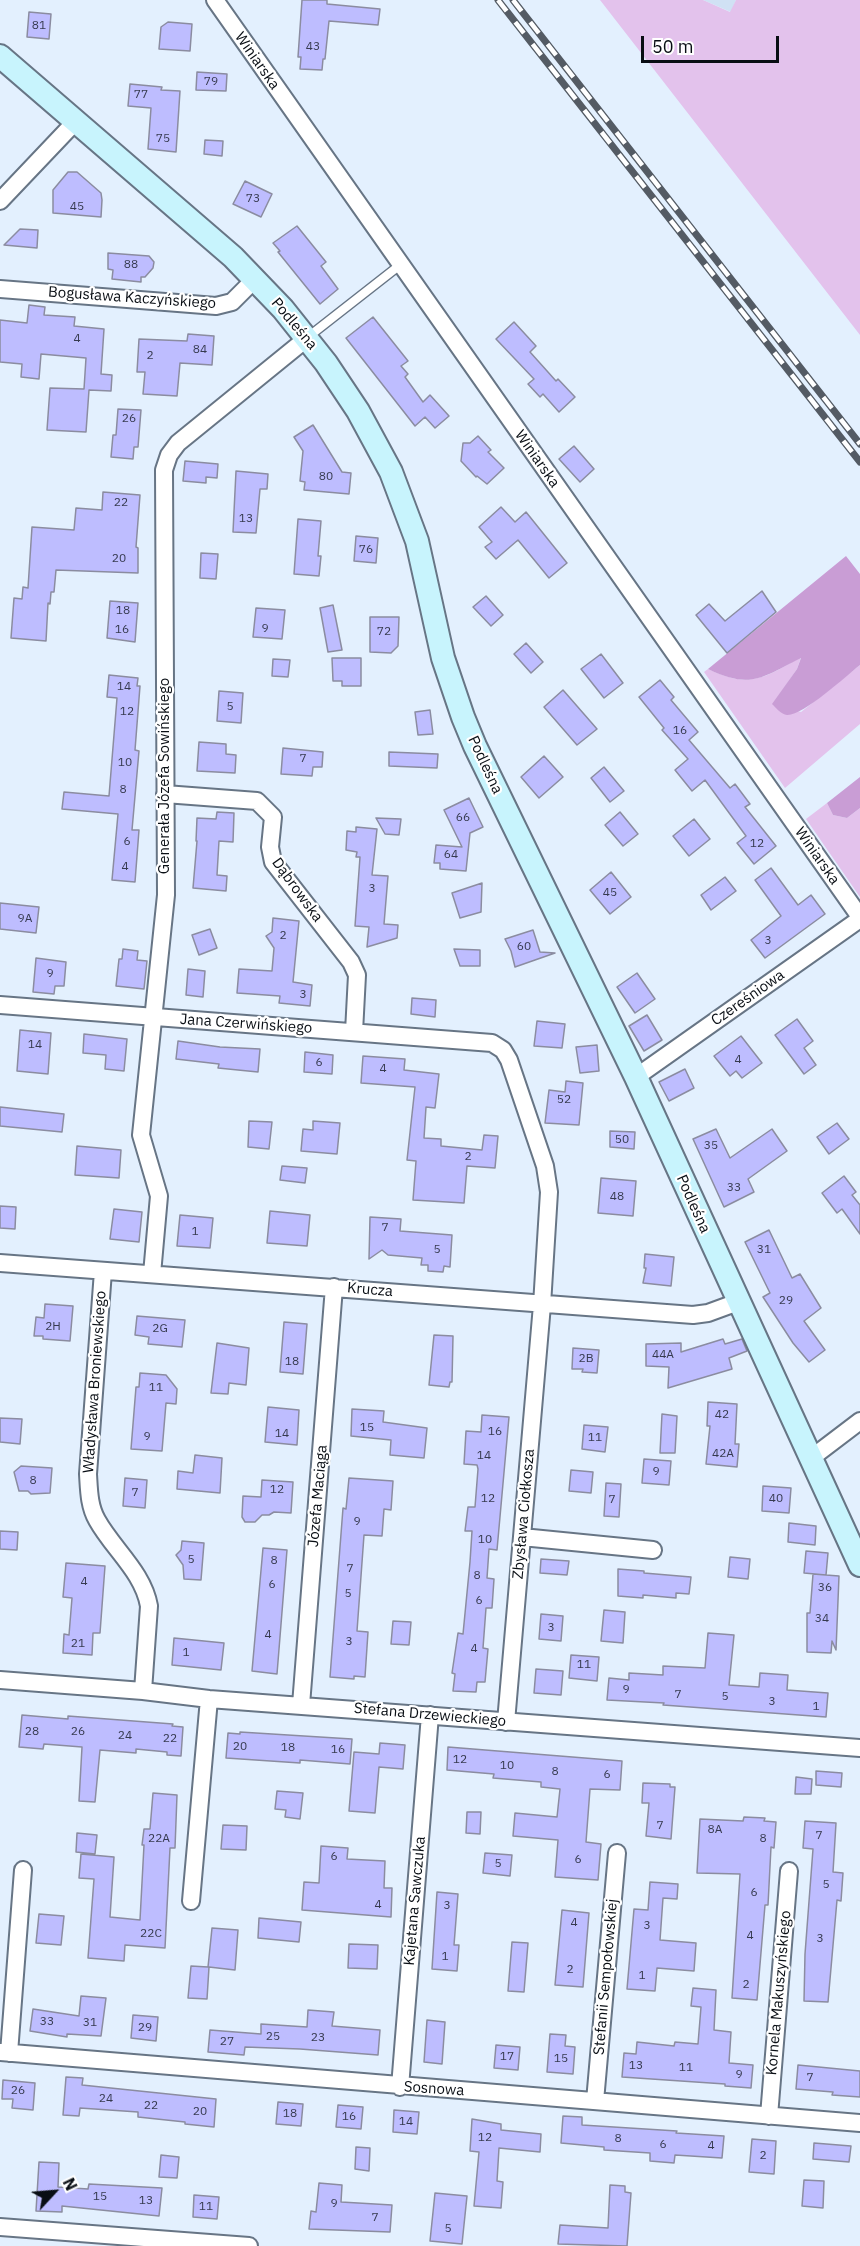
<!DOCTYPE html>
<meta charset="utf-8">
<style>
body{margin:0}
#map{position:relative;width:860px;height:2246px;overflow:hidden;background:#e3f0fe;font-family:"IBM Plex Sans",sans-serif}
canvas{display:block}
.north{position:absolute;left:24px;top:2162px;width:60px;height:60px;-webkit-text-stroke:4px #fff;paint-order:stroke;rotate:64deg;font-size:16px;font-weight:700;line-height:24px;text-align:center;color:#090e14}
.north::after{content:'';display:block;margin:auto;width:21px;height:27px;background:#090e14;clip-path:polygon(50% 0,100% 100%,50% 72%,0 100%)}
.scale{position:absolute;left:641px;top:36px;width:138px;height:27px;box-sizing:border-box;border:3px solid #090e14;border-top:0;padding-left:8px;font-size:18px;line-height:21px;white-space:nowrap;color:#090e14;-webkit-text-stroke:4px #fff;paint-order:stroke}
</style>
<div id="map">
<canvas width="860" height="2246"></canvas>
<div class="north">N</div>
<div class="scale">50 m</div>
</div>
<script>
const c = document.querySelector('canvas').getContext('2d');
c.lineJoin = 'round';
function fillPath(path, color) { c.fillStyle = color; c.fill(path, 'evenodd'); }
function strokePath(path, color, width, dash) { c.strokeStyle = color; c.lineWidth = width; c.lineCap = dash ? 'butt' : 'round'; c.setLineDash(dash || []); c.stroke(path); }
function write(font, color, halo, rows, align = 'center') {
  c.font = font + ' "IBM Plex Sans",sans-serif'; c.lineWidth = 4.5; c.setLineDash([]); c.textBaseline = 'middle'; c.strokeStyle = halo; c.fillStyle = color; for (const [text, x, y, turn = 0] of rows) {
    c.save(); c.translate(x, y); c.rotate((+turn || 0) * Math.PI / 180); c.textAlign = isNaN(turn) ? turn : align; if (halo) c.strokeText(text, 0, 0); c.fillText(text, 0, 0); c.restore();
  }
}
const built = new Path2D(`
 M703 0H736L731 12Z`);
const green = new Path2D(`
 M600 0H703L730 12 736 0H860V335Z
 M801 657 797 669 773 704 801 712 860 665V724L785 788 704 672 708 669C750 689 764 678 801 657Z
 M827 803 833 815 847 818 860 808V897L806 819Z`);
const forest = new Path2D(`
 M846 556 860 574V665C846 676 803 716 787 715 781 714 776 708 772 704L797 669 801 658C762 677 752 690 708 669Z
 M860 777V808L847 818 833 815 827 803Z`);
const building = new Path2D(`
 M302 0H327V4L380 9 378 25 329 21 325 59H323L322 70 300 69 301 57H298Z
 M29 12 51 14 49 39 27 37Z
 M168 22 192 24 190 51 159 49 161 27Z
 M197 72 227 74 226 91 196 90Z
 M130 84 162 87 161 90 180 91 176 152 148 149 151 108 128 106Z
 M205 140 223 141 222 156 204 154Z
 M68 172H77L101 193 102 200 101 217 53 213V190Z
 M245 181 272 194 261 217 233 204Z
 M297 226 326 262 321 266 338 289 320 304 278 252 280 251 273 243Z
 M20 229 38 230 37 248 4 245Z
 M108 253 149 256 154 262 153 268 145 277H141V282L112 279 113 270 108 269Z
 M29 305 45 307 44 315 75 317 74 326 104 329 101 374 112 375 111 391 89 390 86 432 47 430 50 388 84 389 86 358 41 354 39 379 21 377 22 364 0 362V320L27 323Z
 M373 317 408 361 401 366 408 374 405 377 423 402 430 395 449 416 435 428 425 417 415 426 346 338Z
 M514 322 536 346 530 352 556 381 558 379 575 397 559 412 543 394 540 397 528 384 534 379 496 339Z
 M188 334 214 336 212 365 180 363 177 396 143 394 145 372H137L139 339 187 341Z
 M118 409 141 410 138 447H134L133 459 111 457 113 435H116Z
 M313 425 342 472 351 473 349 494 304 490 305 482 300 481 303 451 294 437Z
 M478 436 491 450 488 452 504 468 487 484 477 476 476 477 461 461 463 443H470Z
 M574 446 594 469 580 482 559 459Z
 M185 461 218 464 217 478 206 477V483L183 481Z
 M236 471 268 474 267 489H260L256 533 233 532Z
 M103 492 140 495 136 547 138 548V573L56 570 54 592H51L50 604 48 603 46 641 11 638 14 598 22 599 23 587 28 588 32 527 74 530 76 508 102 510Z
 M501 507 515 522 526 512 567 563 549 578 518 540 496 559 485 547 492 542 479 527Z
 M298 519 321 521 318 556H321L319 576 294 574Z
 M356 536 378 538 376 563 354 561Z
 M201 553 218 554 216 579 200 578Z
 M762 591 776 612 727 653 696 615 709 604 725 621Z
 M486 596 503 615 491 626 473 607Z
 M110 601 138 603 135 642 107 638Z
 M333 605 342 650 328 652 320 608Z
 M256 608 285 610 282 639 253 637Z
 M370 617H399L398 646 391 653 370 652Z
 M526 643 543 662 531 673 514 654Z
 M601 654 623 683 604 698 581 669Z
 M332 658H361V686H342V681H333Z
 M273 659 290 660 288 677 272 676Z
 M109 675 138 678 137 686H140L135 750 139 751 132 830H139L135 882 112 880 118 814 62 809 64 792 109 796 117 698 107 697Z
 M660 680 674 697 671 700 698 732 689 740 730 788 735 784 750 804 745 807 776 846 754 864 737 843 746 836 705 780 692 791 675 770 688 759 662 730 664 728 639 697Z
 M563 690 597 729 577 745 544 707Z
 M219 691 243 693 241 723 217 721Z
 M430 710 433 734 418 735 415 712Z
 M199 742 226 744V754L236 755 235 773 197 771Z
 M283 748 323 752 322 767H313L312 776 281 774Z
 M389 752 438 754 437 768 389 766Z
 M544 756 563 777 539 798 521 777Z
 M604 767 624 791 610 802 591 778Z
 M469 798 483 827 470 833 466 871 440 869V863H434L436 845 462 847 444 810Z
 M217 812 234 813 233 842 219 841 217 875 227 876 226 891 193 888 197 841H196L197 818 216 819Z
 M620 812 638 834 623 846 605 825Z
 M376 818 401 819 399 835 385 834Z
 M694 819 710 839 689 856 673 836Z
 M356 827 377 829 372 875 388 876 384 924 398 925 397 938 367 947 369 927 355 926 360 857H356L357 852 346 850 347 831 356 832Z
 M771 868 798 905 811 895 825 914 765 958 751 940 781 916 755 880Z
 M611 872 631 897 610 914 590 890Z
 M725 877 736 891 711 910 701 895Z
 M482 883 481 912 460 918 452 893Z
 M0 903 39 907 36 933 0 929Z
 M273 918 299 921 293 982 312 985 310 1006 279 1003 280 996 237 993 239 969 272 971 274 948 266 936 272 932Z
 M210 929 217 948 199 955 192 935Z
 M533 930 540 952 555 953 515 967 511 951 505 939Z
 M123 949 138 951 137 960 147 961 144 989 116 986 119 959H122Z
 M454 949 480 950V966H460Z
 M36 958 66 962 64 986H55L54 994 33 992Z
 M188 969 205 971 203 997 186 995Z
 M637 973 655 999 635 1013 617 987Z
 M412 998 436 1000 435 1017 411 1014Z
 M647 1015 662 1040 644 1051 629 1026Z
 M797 1019 813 1041 804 1048 816 1065 804 1074 775 1035Z
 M537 1021 565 1024 562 1048 534 1046Z
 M20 1030 51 1033 48 1074 17 1071Z
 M84 1034 127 1039 124 1071 105 1069 106 1055 83 1053Z
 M741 1036 762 1063 742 1078 736 1071 730 1076 714 1056Z
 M178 1041 220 1047 260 1049 258 1072 218 1068 219 1064 176 1059Z
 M597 1045 599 1071 580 1073 576 1047Z
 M305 1052 333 1055 332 1074 304 1072Z
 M363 1056 405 1059 404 1070 439 1074 435 1108 426 1107 424 1138 441 1139V1146L482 1150 484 1135 498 1136 495 1168 467 1166 464 1203 413 1200 416 1161 407 1160 415 1087 361 1083Z
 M685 1069 694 1088 669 1101 659 1082Z
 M566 1081 583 1083 579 1125 545 1123 549 1090 565 1092Z
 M0 1107 64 1114 62 1132 0 1126Z
 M249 1121 272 1122 269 1149 248 1147Z
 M313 1121 340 1123 337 1154 301 1151 303 1129 313 1130Z
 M837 1123 849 1139 829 1154 817 1137Z
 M716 1129 730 1158 772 1129 787 1151 748 1179 754 1192 724 1207 693 1139Z
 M610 1131 635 1132 634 1149 610 1147Z
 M77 1146 121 1150 119 1178 75 1175Z
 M282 1166 307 1168 305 1183 280 1180Z
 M844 1176 856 1192 852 1195 860 1205V1234L842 1209 837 1213 822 1193Z
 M601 1178 636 1181 633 1216 598 1213Z
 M0 1206 16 1207 15 1229 0 1228Z
 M114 1209 142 1212 139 1242 110 1239Z
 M270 1211 310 1215 307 1246 267 1243Z
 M180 1215 213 1218 210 1248 177 1246Z
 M370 1217 401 1219 400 1231 452 1235 450 1267 444 1266 443 1272 428 1271V1265H421L422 1258 388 1255 382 1250 369 1259Z
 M769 1230 792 1278 800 1274 821 1308 804 1321 825 1350 809 1362 793 1343 763 1297 770 1293 745 1242Z
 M645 1254 674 1257 671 1286 643 1283 646 1268H644Z
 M45 1304 73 1306 70 1341 43 1339V1336H34L36 1317 44 1318Z
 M137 1316 185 1320 182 1347 148 1344 149 1337 135 1335Z
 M284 1322 307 1324 303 1374 280 1372Z
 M434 1335 453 1336 452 1382H450L449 1387 429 1385Z
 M723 1339 725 1344 742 1339 747 1351 729 1358 732 1369 668 1388 669 1367 646 1366V1344L681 1343V1352Z
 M217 1343 249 1348 246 1385 229 1383 228 1394 211 1393Z
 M573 1348 599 1350 597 1373 582 1372 583 1369H572Z
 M140 1373 166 1375 177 1389 176 1404 166 1403 162 1451 131 1449 136 1387H139Z
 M708 1402 737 1404 735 1444H739L737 1467 706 1464 710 1426H707Z
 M268 1407 299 1410 297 1445 265 1442Z
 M352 1409 384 1411 383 1422 427 1428 424 1458 390 1455 391 1440 351 1436Z
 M662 1414 677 1416 675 1453H660Z
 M482 1415 509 1417 497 1550 489 1549 487 1578 494 1579 492 1608H486L483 1648 488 1649 485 1682H477L476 1692 453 1691 455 1674 452 1673 458 1633 463 1634 470 1562 472 1531H465L468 1507H475L478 1469 477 1465 464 1464 466 1431 481 1432Z
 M0 1418 22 1419 20 1444 0 1442Z
 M584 1425 608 1427 605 1452 582 1449Z
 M195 1455 222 1458 220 1493 177 1489 178 1471 193 1473Z
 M644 1459 671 1461 669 1485 642 1483Z
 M21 1466 52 1468 50 1493 31 1494 28 1491H19L14 1472Z
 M571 1470 593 1472 591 1493 569 1491Z
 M125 1478 147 1480 145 1508 123 1506Z
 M349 1478 393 1481 391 1510 384 1509 382 1536 364 1535 357 1631 368 1632 365 1677 354 1676V1679L330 1677 343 1508 346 1509Z
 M262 1480 293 1482 291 1513 274 1512 269 1515H262L255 1522H245L242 1517 243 1496 261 1497Z
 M606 1483 621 1484 619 1517 604 1516Z
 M763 1486 791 1488 789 1513 762 1511Z
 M789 1523 816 1526 815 1545 788 1542Z
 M0 1531 18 1532 17 1550 0 1549Z
 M182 1541 204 1543 201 1580 184 1579 183 1565 176 1555 181 1550Z
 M263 1548 287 1550 277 1674 252 1671Z
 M806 1551 828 1553 826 1575 804 1573Z
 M730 1557 750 1559 748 1579 728 1577Z
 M541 1559 569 1561 567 1575 540 1573Z
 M66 1563 105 1566 100 1633H93L92 1655 63 1653 64 1634 69 1635 72 1598 63 1597Z
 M618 1569 644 1571V1573L691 1577 689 1594 676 1593V1598L643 1595V1598L618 1596Z
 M813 1574 839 1576 836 1650 832 1641 831 1653 807 1652V1613H810Z
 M604 1610 625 1612 623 1643 601 1641Z
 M541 1614 563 1616 561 1641 539 1639Z
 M393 1621 411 1622 409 1645 391 1644Z
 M708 1633 734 1635 729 1685 759 1687 760 1673 788 1675 787 1690 828 1693 826 1717 663 1705 664 1703 607 1700 609 1678 629 1680V1673L663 1675V1666L705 1668Z
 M174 1638 224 1643 221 1670 172 1665Z
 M571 1655 599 1657 597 1681 569 1678Z
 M536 1669 563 1671 561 1695 534 1693Z
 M22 1715 68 1719V1716L173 1724 172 1726 183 1727 181 1756 167 1755V1752L136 1749V1753L100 1750 95 1802 79 1801 82 1747 44 1744 43 1749 19 1747Z
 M240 1732 352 1739 350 1764 300 1760V1763L226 1758 228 1733 240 1734Z
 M380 1743 405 1745 403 1769 379 1767 375 1813 349 1811 354 1752 379 1754Z
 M448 1747 622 1761 620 1790 590 1789 586 1842 601 1844 598 1880 555 1877 558 1840 513 1836 515 1813 557 1817 560 1789 541 1787V1782L493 1778 494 1774 447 1770Z
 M816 1771 842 1773 841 1787 816 1785Z
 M796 1777 812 1779 811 1794H795Z
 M643 1783 670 1784V1787H675L671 1839 646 1836 649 1803H642Z
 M277 1791 303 1793 300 1819 285 1817 286 1810 275 1809Z
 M153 1793 177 1795 175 1848H170L165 1948 125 1945 124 1961 88 1958 94 1879 79 1878 81 1854 114 1857 110 1917 140 1920 144 1845H142L144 1829H150Z
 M467 1812H481L480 1834 466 1833Z
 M744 1817 765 1818 764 1821 776 1822 774 1848 771 1847 768 1905H765L757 2000 732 1998 740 1874 697 1873 700 1819 743 1821Z
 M805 1821 836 1823 833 1872 843 1873 841 1901 837 1900 828 2002 804 2001 805 1954 813 1849 803 1848Z
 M223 1825 247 1826 246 1850 221 1849Z
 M77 1833 97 1835 95 1854 76 1852Z
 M321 1846 348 1848 347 1859 385 1861 384 1888H392L391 1917 302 1910 304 1882 319 1883Z
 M485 1853 512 1855 510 1876 483 1873Z
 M650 1882 678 1884 677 1899 663 1898 660 1940 696 1943 694 1971 657 1968 655 1991 627 1989 634 1909 648 1910Z
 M437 1892 458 1894 454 1945H459L457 1971 432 1969Z
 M562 1910 589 1913 583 1987 555 1985Z
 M39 1914 64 1916 61 1945 36 1943Z
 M259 1918 301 1922 299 1942 258 1938Z
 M212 1928 238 1930 235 1970 209 1967 207 1999 188 1998 191 1966 208 1967Z
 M512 1942 528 1943 524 1992 508 1991Z
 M349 1944 378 1945 377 1969 348 1968Z
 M693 1988 716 1990 714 2030 731 2032 729 2063 753 2065 751 2088 725 2086V2084L622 2077 624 2053 636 2054 637 2042 674 2046 675 2042 698 2044 701 2007 691 2006Z
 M81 1996 106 1998 101 2036 67 2034V2037L30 2031 33 2009 79 2016Z
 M308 2010 334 2012 332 2026 380 2030 378 2055 300 2049 245 2047 244 2055 208 2052 210 2030 261 2034V2024L307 2027Z
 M133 2015 158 2017 156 2041 131 2038Z
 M427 2020 445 2022 442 2064 424 2062Z
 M550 2034 566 2035 565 2046 575 2047 573 2074 547 2072Z
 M496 2045 520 2047 518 2070 494 2068Z
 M798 2065 860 2071V2097L832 2095 833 2092 796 2089Z
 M66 2077 83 2078 82 2085 216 2099 214 2127 185 2124V2122L138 2117V2112L80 2108 79 2116 63 2115Z
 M3 2080 35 2083 33 2110 12 2108 13 2099H2Z
 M278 2102 303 2104 301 2126 276 2124Z
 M338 2105 363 2107 361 2129 336 2127Z
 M394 2110 419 2112 417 2134 393 2132Z
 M563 2116 582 2117V2125L677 2131 676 2133 724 2136 722 2158 675 2155 674 2163 650 2161V2153L604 2150V2147L561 2143Z
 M472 2119 501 2124V2130L541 2134 540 2152 499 2148 497 2181 503 2182 501 2208 474 2206 479 2152 470 2151Z
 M752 2139 776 2141 774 2174 749 2172Z
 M814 2143 851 2146 849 2162 813 2159Z
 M356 2147 370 2148 369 2171 355 2169Z
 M161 2155 179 2157 177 2178 159 2177Z
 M39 2162 59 2163 58 2187 88 2189 89 2184 162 2188 159 2216 62 2206V2212L36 2211Z
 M804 2180 824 2181 823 2208 802 2206Z
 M319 2183 342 2185 341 2202 392 2205 390 2232 309 2229 311 2211 316 2212Z
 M610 2185 625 2186V2192L631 2193 627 2246 558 2244 560 2225 608 2228Z
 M435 2193 467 2196 462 2244 430 2241Z
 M194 2195 219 2197 217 2219 193 2217Z`);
const lane = new Path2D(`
 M308 337 400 265`);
const street = new Path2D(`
 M215 0 860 917
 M0 201 76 121
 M0 289 216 306 232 302 255 279
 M165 794 257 801 273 817 270 847 273 862 351 962 357 975 354 1032
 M0 1005 492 1043 503 1050 509 1060 545 1166 549 1192 542 1305 506 1722
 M636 1077 860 919
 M0 1263 693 1315 708 1313 738 1302
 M103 1271 88 1474C89 1490 89 1506 97 1520 113 1549 143 1572 149 1606L143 1691
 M152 1274 159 1196 141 1135 166 895 164 470 169 455 178 443 306 339
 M810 1459 860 1421
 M522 1537 653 1550
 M0 1680 143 1691 209 1699 860 1748
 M301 1705 334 1287
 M191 1901 209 1699
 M0 2052 860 2123
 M9 2053 23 1870
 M400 2087 430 1715
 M595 2101 617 1853
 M769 2116 789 1871
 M0 2227 249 2246`);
const secondary = new Path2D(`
 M0 56 233 257 283 309 326 363 358 411 391 472 417 541 443 658 463 717 475 746 636 1077 860 1565`);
const rail = new Path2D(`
 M498 0 860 462
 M513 0 860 444`);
const numberNames = [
 ["81",39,26],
 ["43",313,47],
 ["79",211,82],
 ["77",141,95],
 ["75",163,139],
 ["73",253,199],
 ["45",77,207],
 ["88",131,265],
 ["4",77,339],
 ["84",200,350],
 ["2",150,356],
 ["26",129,419],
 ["80",326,477],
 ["22",121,503],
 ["13",246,519],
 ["76",366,550],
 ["20",119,559],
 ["18",123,611],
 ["9",265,629],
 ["16",122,630],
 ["72",384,632],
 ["14",124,687],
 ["5",230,707],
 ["12",127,712],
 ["16",680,731],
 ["7",303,759],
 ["10",125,763],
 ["8",123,790],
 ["66",463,818],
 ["6",127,842],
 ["12",757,844],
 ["64",451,855],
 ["4",125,867],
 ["3",372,889],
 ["45",610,893],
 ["9A",25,919],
 ["2",283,936],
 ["3",768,941],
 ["60",524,947],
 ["9",50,974],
 ["3",303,995],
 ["14",35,1045],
 ["4",738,1060],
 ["6",319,1063],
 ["4",383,1069],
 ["52",564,1100],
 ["50",622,1140],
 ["35",711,1146],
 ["2",468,1157],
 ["33",734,1188],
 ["48",617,1197],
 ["7",385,1228],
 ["1",195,1232],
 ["5",437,1250],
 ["31",764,1250],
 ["29",786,1301],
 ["2H",53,1327],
 ["2G",160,1329],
 ["44A",663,1355],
 ["2B",586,1359],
 ["18",292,1362],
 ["11",156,1388],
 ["42",722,1415],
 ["15",367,1428],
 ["16",495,1432],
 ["14",282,1434],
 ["9",147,1437],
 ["11",595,1438],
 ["42A",723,1454],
 ["14",484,1456],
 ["9",656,1472],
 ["8",33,1481],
 ["12",277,1490],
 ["7",135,1493],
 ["12",488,1499],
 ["40",776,1499],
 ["7",612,1500],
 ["9",357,1522],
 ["10",485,1540],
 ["5",191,1560],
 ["8",274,1561],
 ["7",350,1569],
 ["8",477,1576],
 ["4",84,1582],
 ["6",272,1585],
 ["36",825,1588],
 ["5",348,1594],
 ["6",479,1601],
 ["34",822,1619],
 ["3",551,1628],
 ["4",268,1635],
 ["3",349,1642],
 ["21",78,1644],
 ["4",474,1649],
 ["1",186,1653],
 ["11",584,1665],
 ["9",626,1690],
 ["7",678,1695],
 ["5",725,1697],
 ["3",772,1702],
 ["1",816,1707],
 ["28",32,1732],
 ["26",78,1732],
 ["24",125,1736],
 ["22",170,1739],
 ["20",240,1747],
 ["18",288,1748],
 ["16",338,1750],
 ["12",460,1760],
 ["10",507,1766],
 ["8",555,1772],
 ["6",607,1775],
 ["7",660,1826],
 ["8A",715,1830],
 ["7",819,1836],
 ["22A",159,1839],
 ["8",763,1839],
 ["6",334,1857],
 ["6",578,1860],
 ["5",498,1864],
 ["5",826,1885],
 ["6",754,1893],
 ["4",378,1905],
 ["3",447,1906],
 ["4",574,1923],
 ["3",647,1926],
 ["22C",151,1934],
 ["4",750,1936],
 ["3",820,1939],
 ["1",445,1957],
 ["2",570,1970],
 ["1",642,1976],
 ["2",746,1985],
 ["33",47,2022],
 ["31",90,2023],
 ["29",145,2028],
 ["25",273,2037],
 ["23",318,2038],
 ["27",227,2042],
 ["17",507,2057],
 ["15",561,2059],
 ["13",636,2066],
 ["11",686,2068],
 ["9",739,2075],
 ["7",810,2078],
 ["26",18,2091],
 ["24",106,2099],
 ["22",151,2106],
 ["20",200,2112],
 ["18",290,2114],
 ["16",349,2117],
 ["14",406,2122],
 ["12",485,2138],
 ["8",618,2139],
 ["6",663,2145],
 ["4",711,2146],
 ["2",763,2156],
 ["15",100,2197],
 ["13",146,2201],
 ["9",334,2204],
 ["11",206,2207],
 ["7",375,2218],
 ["5",448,2229]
];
const streetNames = [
 ["Winiarska",257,61,55],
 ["Bogusława Kaczyńskiego",132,298,4],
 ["Podleśna",294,324,50],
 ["Winiarska",537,459,55],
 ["Podleśna",485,765,65],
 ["Generała Józefa Sowińskiego",165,776,-90],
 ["Winiarska",817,856,55],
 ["Dąbrowska",297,890,54],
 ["Czereśniowa",748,998,-35],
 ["Jana Czerwińskiego",246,1024,4],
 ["Podleśna",693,1204,66],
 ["Krucza",370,1290,5],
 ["Władysława Broniewskiego",95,1382,-86],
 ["Józefa Maciąga",318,1496,-85],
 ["Zbysława Ciołkosza",524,1514,-85],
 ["Stefana Drzewieckiego",430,1715,5],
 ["Kajetana Sawczuka",415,1901,-85],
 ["Stefanii Sempołowskiej",606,1977,-85],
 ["Kornela Makuszyńskiego",779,1993,-85],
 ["Sosnowa",434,2089,4]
];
fillPath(built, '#d0e1f4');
fillPath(green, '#e3c2ec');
fillPath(forest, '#c99dd5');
fillPath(building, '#bebdff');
strokePath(building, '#8b8ca0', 1.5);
strokePath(lane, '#677585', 11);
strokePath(street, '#677585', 20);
strokePath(secondary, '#677585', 26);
strokePath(lane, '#fff', 8);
strokePath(street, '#fff', 16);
strokePath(secondary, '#c8f4fd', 22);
strokePath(rail, '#545b64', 7);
strokePath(rail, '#fff', 4.5, [14]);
write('12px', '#363a4f', null, numberNames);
write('15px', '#090e14', '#fff', streetNames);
</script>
